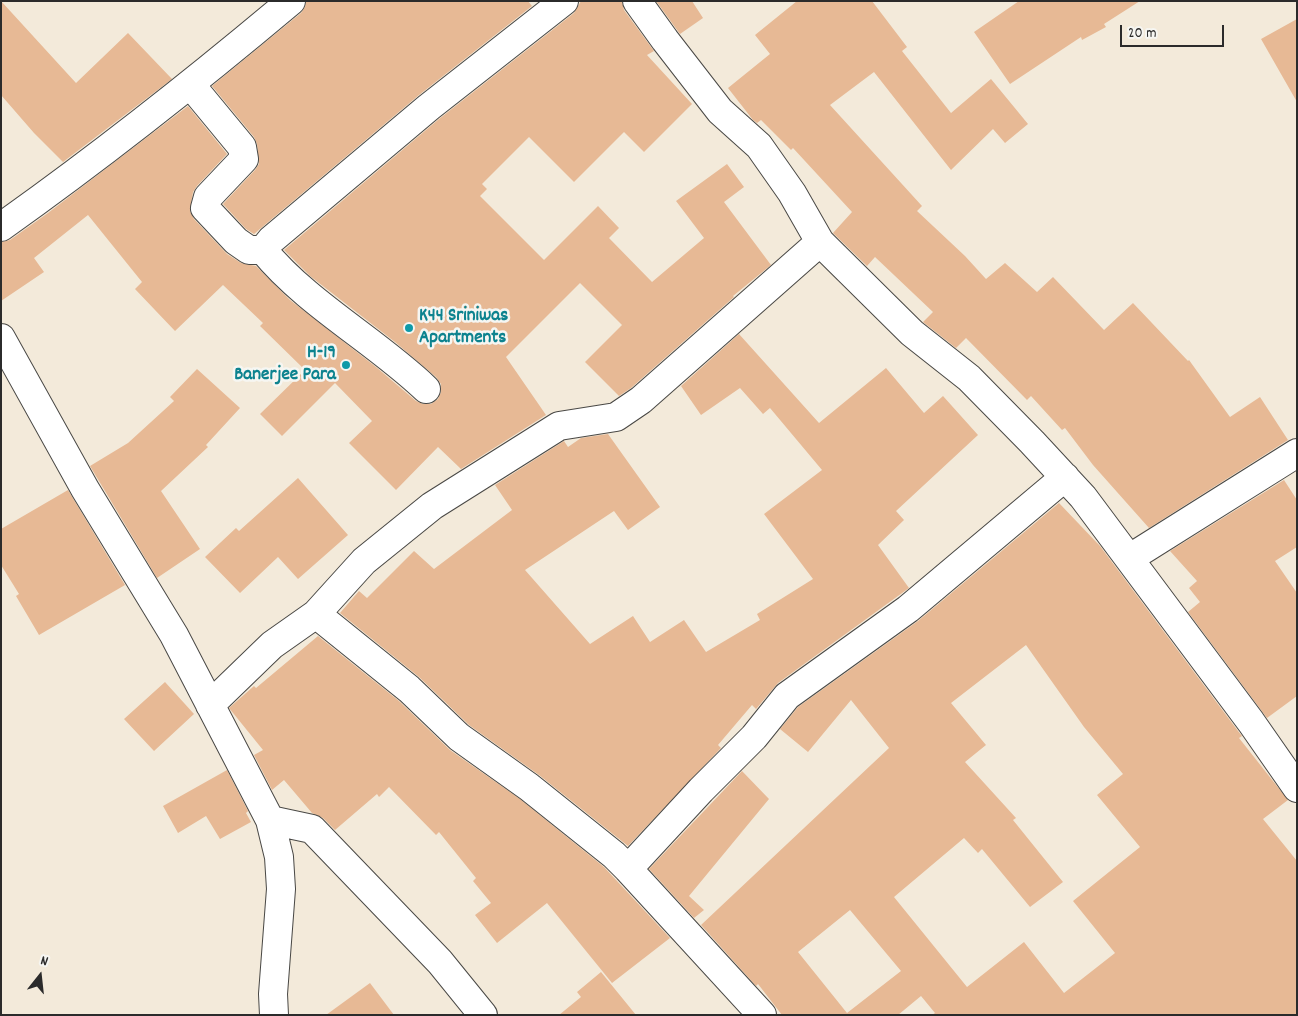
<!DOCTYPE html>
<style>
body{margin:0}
#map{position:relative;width:1298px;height:1016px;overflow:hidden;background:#f3eada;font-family:Dekko,sans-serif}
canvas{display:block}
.frame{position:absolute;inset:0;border:2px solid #2b2b2b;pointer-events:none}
.north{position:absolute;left:15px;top:951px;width:50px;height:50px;-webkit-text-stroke:4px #f6f6f2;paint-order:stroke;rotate:16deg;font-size:14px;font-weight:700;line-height:20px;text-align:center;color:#2b2b2b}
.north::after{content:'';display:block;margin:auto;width:18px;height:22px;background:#2b2b2b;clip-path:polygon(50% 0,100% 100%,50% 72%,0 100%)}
.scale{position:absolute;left:1120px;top:25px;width:104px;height:22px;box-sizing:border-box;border:2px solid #2b2b2b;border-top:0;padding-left:6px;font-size:15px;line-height:18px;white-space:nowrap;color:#2b2b2b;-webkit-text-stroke:4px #f6f6f2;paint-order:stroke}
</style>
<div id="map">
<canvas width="1298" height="1016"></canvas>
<div class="frame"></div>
<div class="north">N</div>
<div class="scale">20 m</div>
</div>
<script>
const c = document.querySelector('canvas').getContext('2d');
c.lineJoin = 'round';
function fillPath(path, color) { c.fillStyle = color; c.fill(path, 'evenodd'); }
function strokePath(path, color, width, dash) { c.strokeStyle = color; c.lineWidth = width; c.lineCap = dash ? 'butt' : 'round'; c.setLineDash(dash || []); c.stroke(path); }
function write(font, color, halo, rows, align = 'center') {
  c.font = font + ' Dekko,sans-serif'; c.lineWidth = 5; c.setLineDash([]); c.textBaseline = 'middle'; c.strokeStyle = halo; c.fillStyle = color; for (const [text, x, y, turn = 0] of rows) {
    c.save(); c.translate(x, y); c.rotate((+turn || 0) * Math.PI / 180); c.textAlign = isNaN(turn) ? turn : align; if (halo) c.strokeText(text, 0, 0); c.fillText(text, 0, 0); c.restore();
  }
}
const building = new Path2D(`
 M1 1 76 83 128 33 172 79 63 162 34 133 1 95Z
 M306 1H528L532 6 419 95 254 234 246 229 223 204 255 170 259 164 257 144 254 137 212 86 301 13 305 7Z
 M581 1H622L624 10 654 51 647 55 692 104 644 152 624 132 574 182 529 137 482 184 487 189 480 196 544 260 598 206 619 228 609 238 652 282 704 238 676 201 727 164 744 187 724 202 771 265 733 296 734 297 631 388 619 396 585 362 622 325 580 283 506 357 546 415 461 469 438 447 396 490 349 443 372 421 335 383 282 436 260 414 305 370 260 326 263 323 223 285 175 331 135 289 142 282 88 215 34 258 44 272 1 301V242L10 240 48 213 188 106 227 154 197 186 193 192 190 211 194 219 227 254 241 263 256 266 290 300 376 367 416 401 423 404H431L438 399 441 392V384L436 377 395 342 310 276 284 250 439 119 574 13Z
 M656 1H692L703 18 680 34Z
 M797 1H872L907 47 902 51 951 113 991 79 1028 124 1005 143 993 129 951 170 874 72 830 105 922 206 917 211 965 256 986 279 1005 263 1037 292 1053 277 1104 330 1133 303 1188 361 1189 360 1230 417 1260 397 1288 440 1149 528 1093 465 1065 428 1062 430 1031 396 1027 400 966 338 956 348 923 322 933 312 875 257 867 266 833 233 852 212 793 148 791 150 761 120 757 123 753 120 728 88 770 54 755 35Z
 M1019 1H1140L1104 24 1106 27 1082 40 1081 37 1010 84 974 32Z
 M1297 19V102L1261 39Z
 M739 334 819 423 886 368 924 413 943 396 978 435 896 511 904 520 878 545 909 588 778 683 756 709 752 705 718 745 721 748 628 846 539 775 469 725 419 677 340 613 359 591 367 598 414 551 434 569 512 510 495 485 564 441 568 447 581 438 608 434 660 507 628 530 614 511 525 570 590 644 633 616 650 642 684 620 706 652 760 620 757 614 813 579 764 514 822 470 770 408 763 414 740 388 701 415 681 386Z
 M197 369 240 408 206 445 208 447 161 491 200 549 157 578 90 466 128 443 174 401 170 397Z
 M298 478 348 535 298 579 278 557 240 593 205 557 236 528 239 531Z
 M1284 480 1297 500V547L1275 561 1297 593V696L1267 718 1188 612 1200 602 1189 588 1197 581 1170 551Z
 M68 490 125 585 39 635 16 596 19 594 1 565V529Z
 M1059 503 1100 546 1238 731 1242 736 1239 738 1288 800 1263 819 1297 861V1015H932L935 1013 921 996 898 1015H782L758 984 756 986 701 925 889 748 851 700 808 752 780 729 798 707 918 621ZM1026 645 1084 727 1123 774 1097 795 1140 847 1073 901 1115 953 1064 993 1024 942 967 987 894 897 964 838 978 853 982 849 1030 907 1063 882 1013 820 1016 818 965 762 986 745 951 703ZM850 910 901 971 847 1013 798 952Z
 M318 636 399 701 450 750 520 799 604 867 670 938 612 983 547 903 497 943 475 915 491 903 473 881 476 878 439 832 436 835 389 787 379 797 377 794 335 830 323 818 312 813 284 780 272 790 254 755 263 750 229 708 254 686 256 688Z
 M165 682 194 714 154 751 124 719Z
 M227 770 248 811 246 813 251 822 220 839 206 816 178 833 163 806Z
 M742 771 769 799 689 896 704 910 694 918 649 869Z
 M601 972 636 1015H559L581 997 577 992Z
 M370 983 394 1015H326Z`);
const minor = new Path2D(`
 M637 1 665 40 720 111 759 146 792 193 820 242 912 333 969 378 1032 442 1083 497 1251 722 1297 788
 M190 84 242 147 244 159 208 197 205 208 236 241 249 250H263
 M1 227C101 156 197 80 291 1
 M1 338 85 489 174 635 270 820 279 857 281 889 273 994 274 1015
 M426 389C376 341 307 304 263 250L271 240 429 107 564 1
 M1130 558 1297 453
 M316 614 409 689 459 737 529 787 614 855 628 869 701 790 754 737 787 696 908 609 1065 477
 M210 705 272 645 316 614 364 561 432 506 559 426 616 417 641 400 820 242
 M270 820 312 829 440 962 483 1015
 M628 869 762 1015`);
const markers = [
 [409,328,5,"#0f9aa8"],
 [346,365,5,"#0f9aa8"]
];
const cultureNames = [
 ["K44 Sriniwas",419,317],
 ["Apartments",419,339],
 ["H-19",336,354,"right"],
 ["Banerjee Para",336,376,"right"]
];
fillPath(building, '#e7b995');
strokePath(minor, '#494845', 30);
strokePath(minor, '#fff', 28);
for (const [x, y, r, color] of markers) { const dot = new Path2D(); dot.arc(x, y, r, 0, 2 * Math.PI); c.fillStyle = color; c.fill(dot); strokePath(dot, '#f6f6f2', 2); }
write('bold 19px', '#0d838f', '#f6f6f2', cultureNames, 'left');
</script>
